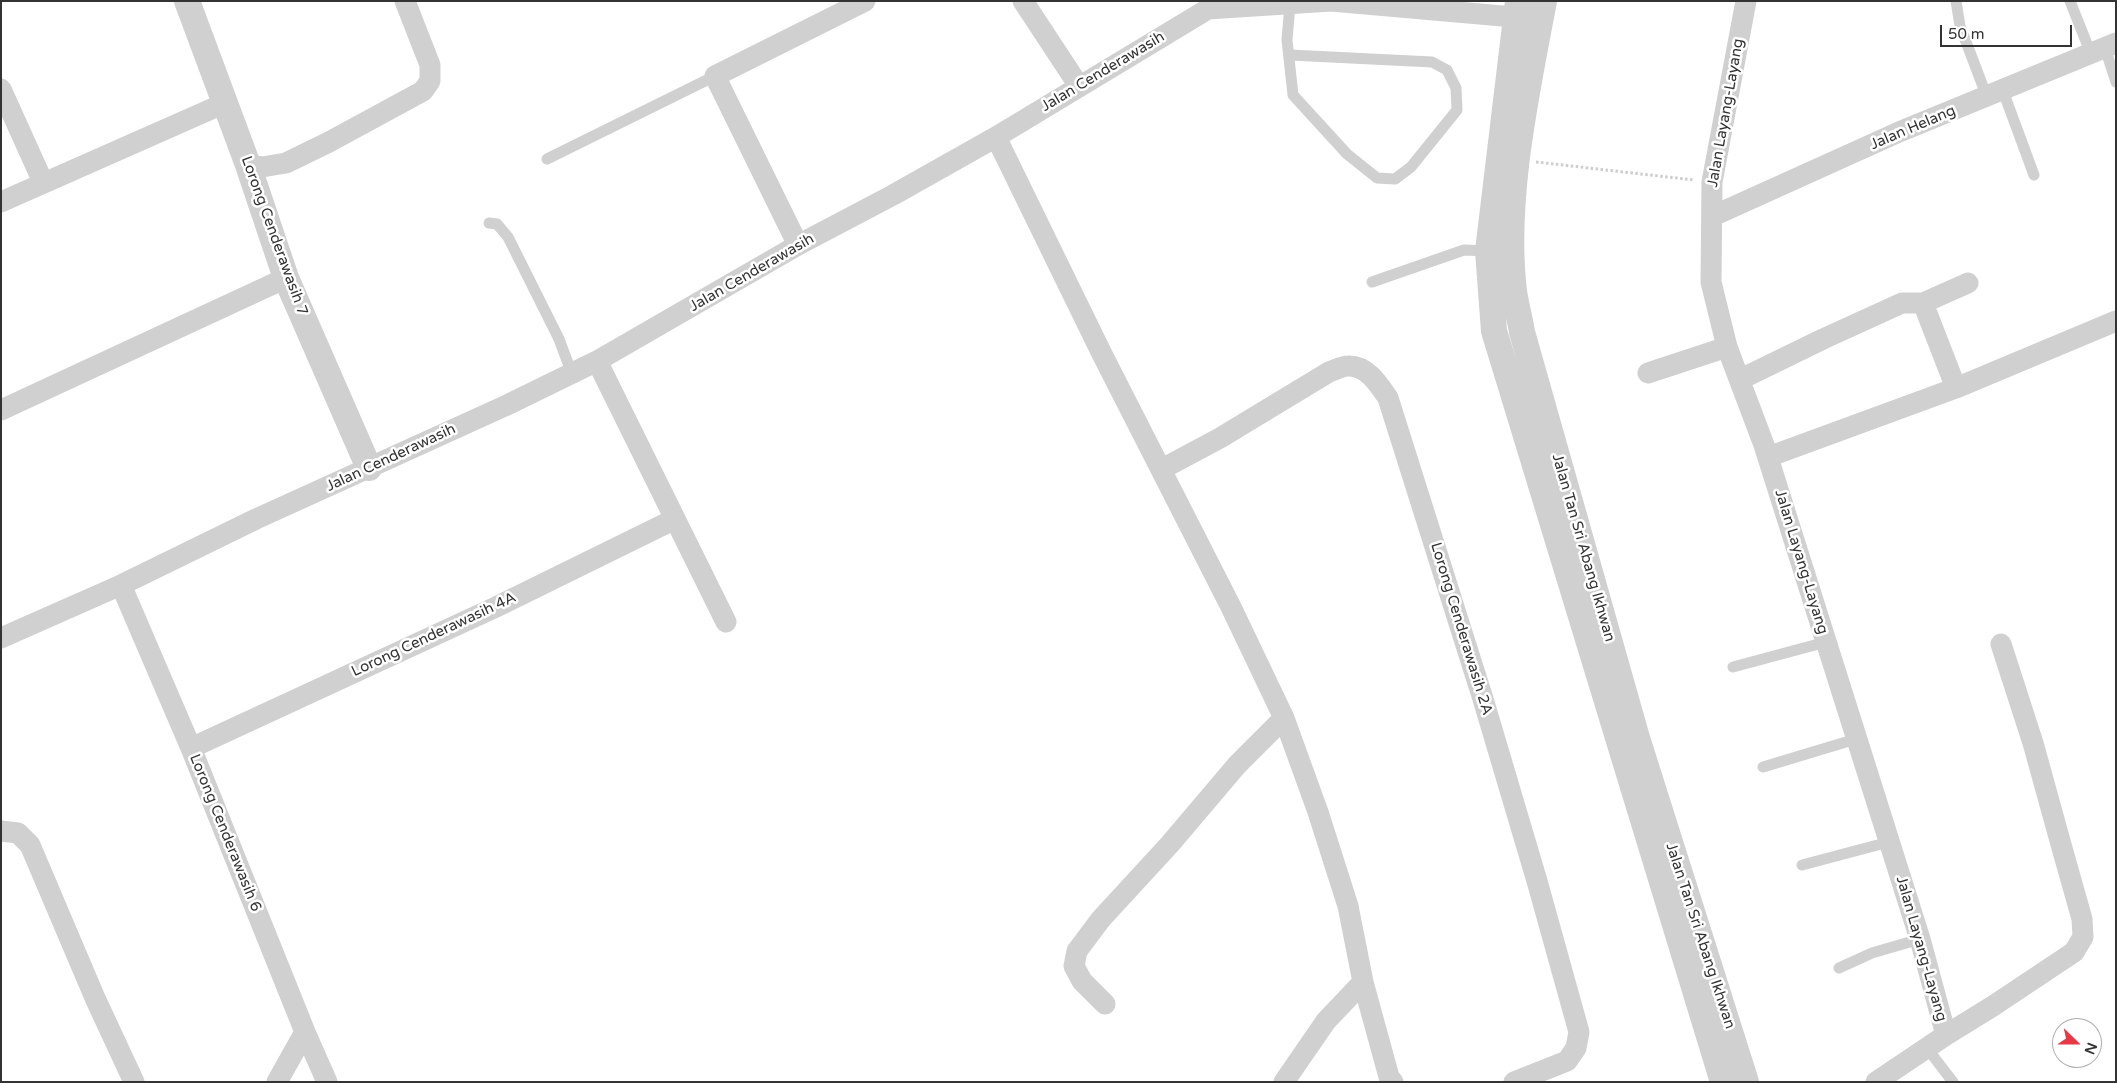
<!DOCTYPE html>
<style>
body{margin:0}
#map{position:relative;width:2117px;height:1083px;overflow:hidden;background:#fff;font-family:"Varela Round",sans-serif}
canvas{display:block}
.frame{position:absolute;inset:0;border:2px solid #333;pointer-events:none}
.north{position:absolute;left:2052px;top:1018px;width:50px;height:50px;box-sizing:border-box;background:#fff;border:1px solid #adadad;border-radius:50%;rotate:112deg;font-size:14px;font-weight:700;line-height:20px;text-align:center;color:#333}
.north::after{content:'';display:block;margin:auto;width:18px;height:22px;background:#e63946;clip-path:polygon(50% 0,100% 100%,50% 72%,0 100%)}
.scale{position:absolute;left:1940px;top:25px;width:132px;height:22px;box-sizing:border-box;border:2px solid #333;border-top:0;padding-left:6px;font-size:15px;line-height:18px;white-space:nowrap;color:#333;-webkit-text-stroke:4px #fff;paint-order:stroke}
</style>
<div id="map">
<canvas width="2117" height="1083"></canvas>
<div class="frame"></div>
<div class="north">N</div>
<div class="scale">50 m</div>
</div>
<script>
const c = document.querySelector('canvas').getContext('2d');
c.lineJoin = 'round';
function strokePath(path, color, width, dash) { c.strokeStyle = color; c.lineWidth = width; c.lineCap = dash ? 'butt' : 'round'; c.setLineDash(dash || []); c.stroke(path); }
function write(font, color, halo, rows, align = 'center') {
  c.font = font + ' "Varela Round",sans-serif'; c.lineWidth = 5; c.setLineDash([]); c.textBaseline = 'middle'; c.strokeStyle = halo; c.fillStyle = color; for (const [text, x, y, turn = 0] of rows) {
    c.save(); c.translate(x, y); c.rotate((+turn || 0) * Math.PI / 180); c.textAlign = isNaN(turn) ? turn : align; if (halo) c.strokeText(text, 0, 0); c.fillText(text, 0, 0); c.restore();
  }
}
const path = new Path2D(`
 M1536 162 1694 180`);
const service = new Path2D(`
 M1956 1 1960 26 1987 97
 M2070 1 2091 54
 M2105 48 2116 82
 M1290 55 1432 62 1447 70 1456 88 1457 110 1411 167 1395 179 1377 178 1347 154 1293 95 1287 40 1290 4
 M2003 91 2034 175
 M547 159 715 76
 M489 223 497 224 508 237 559 339 572 374
 M1372 282 1464 250 1488 251
 M1733 667 1826 642
 M1763 767 1856 739
 M1802 865 1889 842
 M1839 968 1872 953 1920 939
 M1927 1048 1953 1082`);
const minor = new Path2D(`
 M1023 1 1079 86
 M1746 1 1712 182 1711 282 1727 347 1764 445 1920 939 1946 1035 1876 1082
 M1 89 43 182
 M996 137 1102 354 1231 607 1284 718 1318 812 1348 906 1363 982 1389 1077 1393 1082
 M248 165 262 167 286 163 329 142 423 91 430 81V65L405 1
 M1 202 225 103
 M1713 216 1899 132 2116 43
 M798 245 715 76 865 1
 M1923 303 1956 388
 M597 361 726 622
 M1648 373 1727 347
 M1741 379 1823 339 1902 303H1923L1968 283
 M1 410 286 278
 M1768 457 1956 388 2116 321
 M1162 469 1220 438 1329 372C1335 370 1342 366 1348 366 1367 365 1379 385 1388 398L1483 699 1537 881 1579 1032 1576 1048 1567 1061 1514 1082
 M121 585 191 748 305 1032 327 1082
 M1 638 121 585 256 519 507 405 597 361 798 245 893 195 996 137 1208 9 1331 1 1514 17
 M191 748 496 607 675 519
 M1 831 18 833 30 845 95 998 134 1082
 M1105 1004 1082 981 1074 966 1077 951 1101 919 1170 844 1237 765 1284 718
 M1946 1035 1993 1006 2074 952 2083 937 2082 919 2062 848 2033 743 2001 644
 M277 1082 305 1032
 M1284 1082 1326 1021 1363 982`);
const tertiary = new Path2D(`
 M187 1 248 165 286 278 369 468
 M1518 1 1488 251 1494 331 1723 1082
 M1544 1C1527 92 1503 199 1514 291 1516 305 1520 319 1522 332L1637 738 1746 1082`);
const streetNames = [
 ["Jalan Cenderawasih",1103,72,-31],
 ["Jalan Layang-Layang",1726,113,-80],
 ["Jalan Helang",1913,128,-23],
 ["Lorong Cenderawasih 7",274,236,70],
 ["Jalan Cenderawasih",752,273,-30],
 ["Jalan Cenderawasih",391,458,-25],
 ["Jalan Tan Sri Abang Ikhwan",1583,548,74],
 ["Jalan Layang-Layang",1801,562,73],
 ["Lorong Cenderawasih 2A",1461,629,73],
 ["Lorong Cenderawasih 4A",434,635,-25],
 ["Lorong Cenderawasih 6",225,833,68],
 ["Jalan Tan Sri Abang Ikhwan",1700,936,72],
 ["Jalan Layang-Layang",1921,949,74]
];
strokePath(path, '#cdcdcd', 3, [2.5, 2.5]);
strokePath(service, '#d0d0d0', 11);
strokePath(minor, '#d0d0d0', 21);
strokePath(tertiary, '#d0d0d0', 26);
write('15px', '#333', '#fff', streetNames);
</script>
